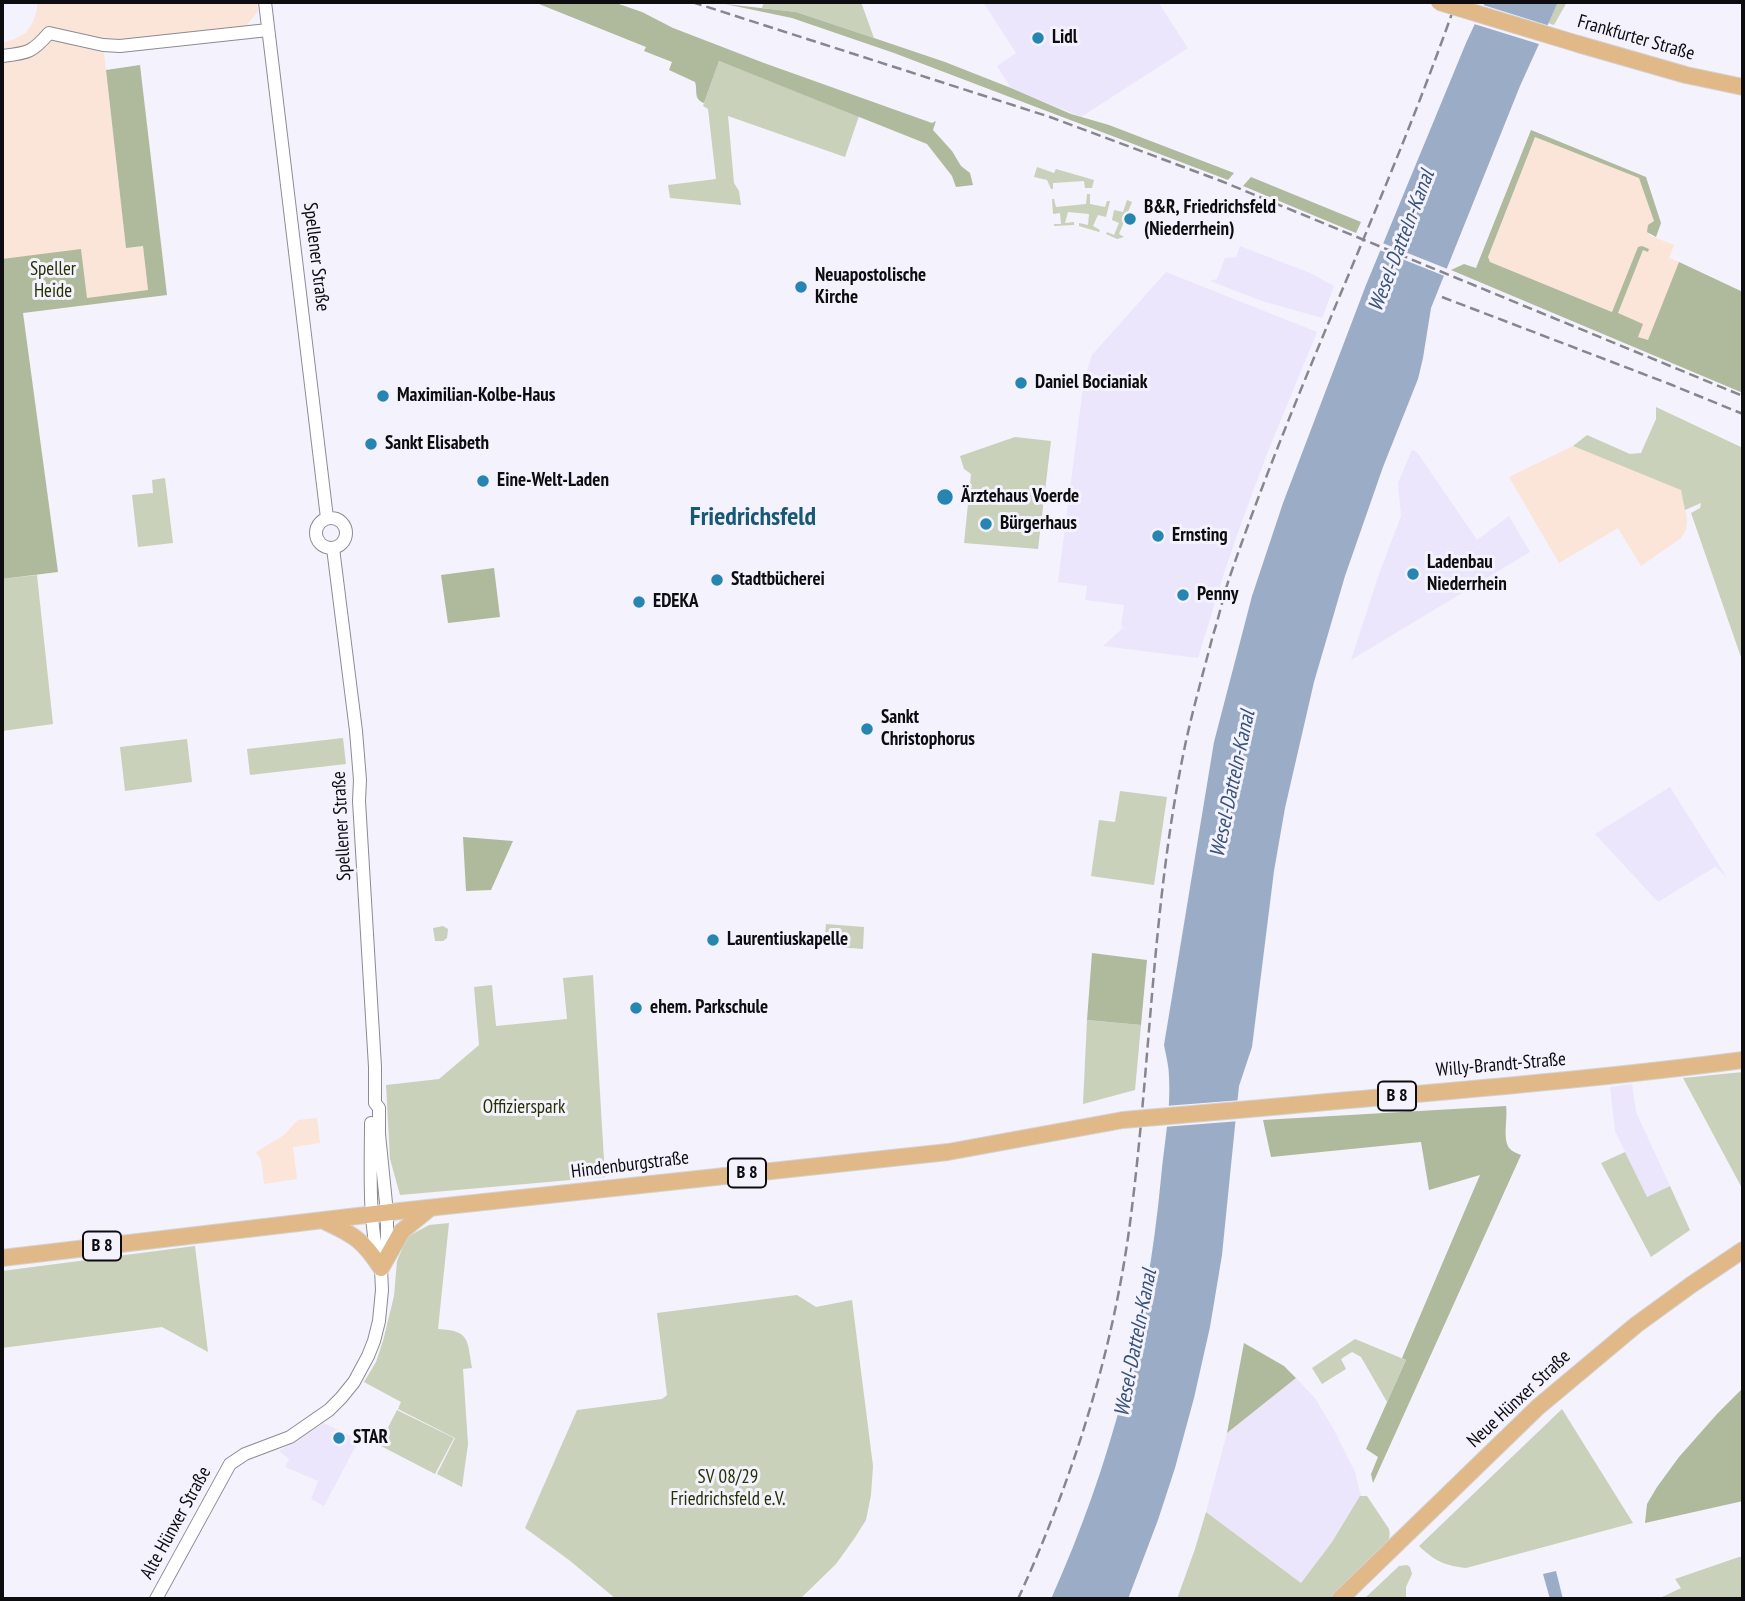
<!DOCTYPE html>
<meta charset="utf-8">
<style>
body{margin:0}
#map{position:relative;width:1745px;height:1601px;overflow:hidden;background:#f4f2fc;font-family:"PT Sans Narrow",sans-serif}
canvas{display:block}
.frame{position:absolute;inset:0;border:4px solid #0d0c0f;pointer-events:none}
</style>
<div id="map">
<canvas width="1745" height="1601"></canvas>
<div class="frame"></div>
</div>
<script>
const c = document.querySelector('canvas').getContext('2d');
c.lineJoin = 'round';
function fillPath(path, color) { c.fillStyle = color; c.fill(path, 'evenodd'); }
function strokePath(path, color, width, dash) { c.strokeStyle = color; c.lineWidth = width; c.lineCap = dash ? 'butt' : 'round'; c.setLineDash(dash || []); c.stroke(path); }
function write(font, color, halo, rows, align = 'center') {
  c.font = font + ' "PT Sans Narrow",sans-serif'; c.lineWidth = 6; c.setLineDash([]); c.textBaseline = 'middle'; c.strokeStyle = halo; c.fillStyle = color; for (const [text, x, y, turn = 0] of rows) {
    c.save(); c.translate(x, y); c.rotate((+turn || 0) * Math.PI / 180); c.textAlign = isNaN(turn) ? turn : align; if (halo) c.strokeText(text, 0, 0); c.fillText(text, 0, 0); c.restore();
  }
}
const commercial = new Path2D(`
 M983 2H1158L1188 48 1081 117 1011 88 997 66 1016 53Z
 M1240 246 1310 273 1334 286 1322 318 1262 301 1210 281 1217 279 1225 258 1236 257Z
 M1166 272 1317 332 1267 454 1241 524 1225 570 1198 658 1103 646 1124 627 1121 626 1124 605 1085 600 1087 586 1058 582 1084 380 1092 355Z
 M1412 450 1417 452 1477 540 1509 516 1530 552 1351 660 1379 574 1401 516 1398 483Z
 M1670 787 1726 876 1715 867 1658 902 1595 834Z
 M1632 1084 1636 1112 1670 1186 1647 1198 1615 1131 1610 1087Z
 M1296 1378 1315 1398 1334 1430 1355 1472 1361 1496 1332 1542 1301 1583 1206 1512 1227 1433Z
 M324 1423 359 1440 324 1506 311 1499 318 1481 285 1467 289 1459 279 1451Z`);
const industrial = new Path2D(`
 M37 2H257L258 11 246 26 103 45 126 247 143 246 148 291 87 298 81 250 2 259V43L15 39 26 33 33 22 37 10Z
 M1535 137 1640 178 1654 221 1649 235 1674 245 1669 258 1679 262 1648 341 1638 337 1617 314 1643 250H1649L1638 248 1613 312 1490 262 1488 257Z
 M1573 446 1682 490 1687 520 1686 530 1681 538 1641 566 1618 528 1559 563 1509 477Z
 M317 1118 320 1143 293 1147 297 1179 264 1184 261 1160 256 1152 284 1135 298 1120Z`);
const green = new Path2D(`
 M764 2H861L874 38 796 12 762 8Z
 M1558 2H1567L1554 25 1548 23Z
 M719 61 859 116 845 157 728 116 734 183 739 191 741 205 670 198 668 185 716 179 708 109 703 106Z
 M1037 167 1054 173 1056 169 1094 180 1092 188H1085L1084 181 1053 183V189H1051L1047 180 1034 177Z
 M1087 194H1090V204L1105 207 1107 201H1110L1106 217 1098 215 1093 226 1100 230 1099 232 1079 226V223L1088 225 1089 214 1068 212 1065 223 1074 222V225L1054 226V224H1061L1060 213 1053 214 1052 199H1054L1056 207 1086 204Z
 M1127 200 1132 202 1119 234 1124 237 1117 239 1106 234 1107 232 1114 235 1119 223 1112 220 1114 210 1123 212Z
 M1656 407 1743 448V663L1691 513 1700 508 1701 503 1685 510 1681 490 1573 446 1587 435 1630 454 1641 453 1656 419Z
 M1015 437 1051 441 1038 549 964 543 971 474 964 469 960 456Z
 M165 478 173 543 138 547 132 495 153 493 152 480Z
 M37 575 53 724 2 731V579Z
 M343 738 346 764 250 775 247 749Z
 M187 739 192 782 125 791 120 747Z
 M1120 791 1167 797 1154 885 1091 876 1099 820 1115 822Z
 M826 924 864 927 863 949 824 946Z
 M443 926 448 929 447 938 443 941H435L433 928Z
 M593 975 605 1177 400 1195 390 1159 386 1085 439 1079 479 1045 474 987 492 985 496 1026 567 1019 563 978Z
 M1087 1020 1141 1025 1135 1090 1083 1104Z
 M1743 1072V1190L1683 1078Z
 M1625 1152 1647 1197 1670 1186 1690 1230 1651 1257 1601 1163Z
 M449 1223 438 1329C470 1331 467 1339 472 1368L463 1369 468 1444 462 1487 437 1474 455 1438 398 1409 401 1402 364 1382 376 1362 383 1341 394 1296 397 1261 407 1237 429 1225Z
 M195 1246 208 1352 162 1327 2 1348V1271Z
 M797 1295 816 1307 852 1300 873 1466 871 1495 866 1520 854 1539 836 1564 800 1599H616L569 1560 525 1528 577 1410 662 1399 667 1395 657 1313Z
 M1355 1339 1406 1360 1387 1402 1361 1357 1352 1352 1341 1359 1346 1369 1322 1384 1312 1368Z
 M1562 1409 1633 1523 1466 1568C1443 1565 1435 1561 1419 1546Z
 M397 1410 454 1438 435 1474 379 1445Z
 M1360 1496H1367L1389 1529C1391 1538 1388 1544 1382 1551L1332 1599H1177L1195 1549 1206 1512 1301 1583 1332 1542Z
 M1739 1557H1743V1599H1658L1681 1588 1675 1579Z
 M1407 1565 1410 1567 1412 1574 1406 1587V1599H1364L1399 1566Z`);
const forest = new Path2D(`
 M534 2H613L642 12 673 28 764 63 932 123 936 121 933 130 952 151 961 166 970 173 973 185 956 187 952 176 927 144 719 61 704 103C693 99 698 91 695 82L669 70 672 62 644 51 646 47Z
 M725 4 796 12 874 38 945 62 1011 88 1071 114 1109 125 1234 173 1228 180 894 53 792 18Z
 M140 65 167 295 23 313 58 572 2 579V259L81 249 87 298 148 290 143 246 126 248 106 70Z
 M1531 130 1646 177 1661 223 1656 237 1647 232 1648 225 1654 221 1639 178 1535 137 1488 257 1490 262 1612 312 1638 247 1642 246 1649 249 1648 252 1643 250 1618 313 1643 324 1638 337 1648 340 1679 262 1743 292V393L1451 270 1464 264 1476 268Z
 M1251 177 1361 222 1356 233 1243 186Z
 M494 568 500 617 448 623 441 575Z
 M463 837 513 841 491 890 466 891Z
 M1092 953 1147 960 1141 1025 1087 1020Z
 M1506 1106C1508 1118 1502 1141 1510 1149 1513 1152 1517 1153 1521 1155L1373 1483 1371 1474 1378 1457 1366 1449 1406 1360 1402 1358 1480 1175 1429 1190 1421 1142 1271 1157 1263 1120Z
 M1244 1343 1284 1366 1296 1378 1227 1433Z
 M1743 1388V1501L1645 1523 1647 1504 1657 1487 1679 1457 1717 1414Z`);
const water = new Path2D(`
 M1485 2H1558L1520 86 1431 308 1423 358 1418 379 1383 467 1345 576 1314 682 1285 808 1274 871 1252 1047 1239 1086 1222 1255 1210 1327 1194 1398 1175 1468 1158 1520 1128 1599H1051C1112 1463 1147 1326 1161 1178 1164 1145 1171 1110 1169 1077 1169 1066 1166 1056 1164 1045L1214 742 1252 596 1283 503 1366 285 1466 43Z
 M1556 1571 1563 1599H1550L1543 1574Z`);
const pier = new Path2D(`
 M1480 4 1550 26 1542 45 1471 23Z
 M1380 242 1450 270 1447 277 1377 249Z
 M1242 1100 1240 1121 1163 1127 1165 1106Z`);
const minor = new Path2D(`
 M265 2 327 518
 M2 56C27 53 32 53 49 33L103 45 120 46 268 30
 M316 533a15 15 0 1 1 30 0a15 15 0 1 1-30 0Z
 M371 1123C371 1165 368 1221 379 1261
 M156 1599 230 1464 245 1454 290 1437 329 1410 341 1398 354 1382 368 1356 374 1341 379 1321 382 1290 381 1268 387 1250V1213L379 1134V1108L375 1103V1067L359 801 360 780 356 731 333 548`);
const major = new Path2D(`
 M1578 44 1686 75 1743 87
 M1261 1108C1422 1093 1583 1081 1743 1060
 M324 1221C354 1235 363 1240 381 1268L402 1231 429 1209
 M2 1258 400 1211 948 1152 1123 1120
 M1340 1599 1538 1407 1636 1325 1691 1285 1743 1250`);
const rail = new Path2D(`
 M692 2 1050 117 1221 181 1743 396
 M1442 297 1667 383 1743 414
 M1018 1599C1072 1481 1113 1353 1130 1223 1151 1063 1152 900 1186 741 1194 705 1204 670 1213 635 1219 617 1223 597 1229 579 1296 383 1388 197 1456 2`);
const majorBridge = new Path2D(`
 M1439 2 1578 44
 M1123 1120 1261 1108`);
const markers = [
 [1038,38,7,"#2685b1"],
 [1130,219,7,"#2685b1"],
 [801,287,7,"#2685b1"],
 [1021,383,7,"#2685b1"],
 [383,396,7,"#2685b1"],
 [371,444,7,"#2685b1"],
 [483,481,7,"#2685b1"],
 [945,497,9,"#2685b1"],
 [986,524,7,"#2685b1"],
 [1158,536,7,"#2685b1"],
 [1413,574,7,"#2685b1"],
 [717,580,7,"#2685b1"],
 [1183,595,7,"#2685b1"],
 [639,602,7,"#2685b1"],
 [867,729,7,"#2685b1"],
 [713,940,7,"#2685b1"],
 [636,1008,7,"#2685b1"],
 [339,1438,7,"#2685b1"]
];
const shields = [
 [1397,1096,38],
 [747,1173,38],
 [102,1246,38]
];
const shieldNames = [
 ["B 8",1397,1096],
 ["B 8",747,1173],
 ["B 8",102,1246]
];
const poiNames = [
 ["Lidl",1052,38],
 ["B&R, Friedrichsfeld",1144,208],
 ["(Niederrhein)",1144,230],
 ["Neuapostolische",815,276],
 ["Kirche",815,298],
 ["Daniel Bocianiak",1035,383],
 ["Maximilian-Kolbe-Haus",397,396],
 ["Sankt Elisabeth",385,444],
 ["Eine-Welt-Laden",497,481],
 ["Ärztehaus Voerde",961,497],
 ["Bürgerhaus",1000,524],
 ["Ernsting",1172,536],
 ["Ladenbau",1427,563],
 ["Niederrhein",1427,585],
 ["Stadtbücherei",731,580],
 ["Penny",1197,595],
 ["EDEKA",653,602],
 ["Sankt",881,718],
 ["Christophorus",881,740],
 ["Laurentiuskapelle",727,940],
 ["ehem. Parkschule",650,1008],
 ["STAR",353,1438]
];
const streetNames = [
 ["Frankfurter Straße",1636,38,16],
 ["Spellener Straße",316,257,83],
 ["Spellener Straße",342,826,-93],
 ["Willy-Brandt-Straße",1501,1065,-5],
 ["Hindenburgstraße",630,1165,-7],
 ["Neue Hünxer Straße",1519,1399,-43],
 ["Alte Hünxer Straße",176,1523,-61]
];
const parkNames = [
 ["Speller",53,270],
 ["Heide",53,292],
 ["Offizierspark",524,1108],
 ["SV 08/29",728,1478],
 ["Friedrichsfeld e.V.",728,1500]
];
const waterNames = [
 ["Wesel-Datteln-Kanal",1402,241,-69],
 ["Wesel-Datteln-Kanal",1233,784,-78],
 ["Wesel-Datteln-Kanal",1136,1343,-79]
];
const districtNames = [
 ["Friedrichsfeld",753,518]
];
fillPath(commercial, '#ece6fc');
fillPath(industrial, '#fbe4d8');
fillPath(green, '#c9d1ba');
fillPath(forest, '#afb99c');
fillPath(water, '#9badc6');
fillPath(pier, '#f4f2fc');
strokePath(minor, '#8c8a93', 14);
strokePath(major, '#d3d3d4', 18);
strokePath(minor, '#fff', 12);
strokePath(major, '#e1b988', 16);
strokePath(rail, '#87868d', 2.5, [10, 5]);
strokePath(majorBridge, '#d3d3d4', 18, []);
strokePath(majorBridge, '#e1b988', 16);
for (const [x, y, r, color] of markers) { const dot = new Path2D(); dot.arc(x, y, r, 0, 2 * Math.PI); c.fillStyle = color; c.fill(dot); strokePath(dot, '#f4f2fc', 2.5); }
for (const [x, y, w] of shields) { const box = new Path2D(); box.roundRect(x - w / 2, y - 14.5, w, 29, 5); c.fillStyle = '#f4f2fc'; c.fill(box); strokePath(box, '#0d0c0f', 2); }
write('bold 18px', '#0d0c0f', null, shieldNames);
write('bold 19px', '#0d0c0f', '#f4f2fc', poiNames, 'left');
write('19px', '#0d0c0f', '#f4f2fc', streetNames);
write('19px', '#243000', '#f4f2fc', parkNames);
write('italic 21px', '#375379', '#f4f2fc', waterNames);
write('bold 26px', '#185877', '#f4f2fc', districtNames);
</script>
